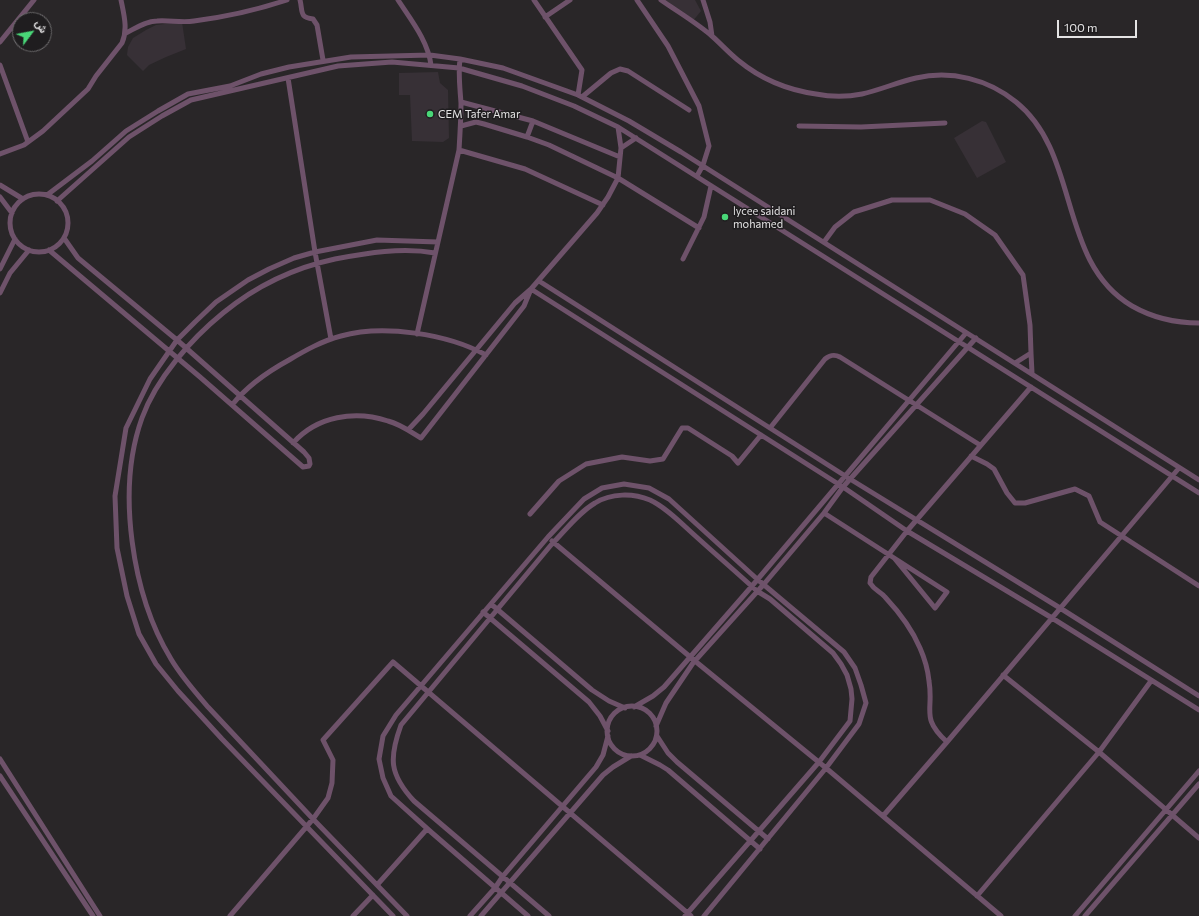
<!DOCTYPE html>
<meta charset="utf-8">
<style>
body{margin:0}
#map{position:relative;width:1199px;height:916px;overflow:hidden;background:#292628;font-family:Commissioner,Vazirmatn,sans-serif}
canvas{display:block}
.north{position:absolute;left:12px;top:12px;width:40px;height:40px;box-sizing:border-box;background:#1f1d1f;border:1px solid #6e6c6e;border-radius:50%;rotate:58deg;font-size:11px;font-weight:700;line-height:16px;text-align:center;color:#e4e3e4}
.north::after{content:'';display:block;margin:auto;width:14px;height:18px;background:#49d778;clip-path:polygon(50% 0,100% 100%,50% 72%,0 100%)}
.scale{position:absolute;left:1057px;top:20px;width:80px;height:18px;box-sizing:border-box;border:2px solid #e4e3e4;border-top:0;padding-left:5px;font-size:12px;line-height:14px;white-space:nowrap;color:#e4e3e4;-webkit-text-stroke:3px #1f1d1f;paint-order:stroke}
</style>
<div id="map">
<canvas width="1199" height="916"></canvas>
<div class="north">ش</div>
<div class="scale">100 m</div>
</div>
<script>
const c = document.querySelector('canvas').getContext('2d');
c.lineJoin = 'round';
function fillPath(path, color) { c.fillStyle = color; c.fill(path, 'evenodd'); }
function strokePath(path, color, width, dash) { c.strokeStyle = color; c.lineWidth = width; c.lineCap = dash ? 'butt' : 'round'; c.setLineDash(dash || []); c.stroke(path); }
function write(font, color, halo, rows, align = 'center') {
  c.font = font + ' Commissioner,sans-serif'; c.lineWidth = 3; c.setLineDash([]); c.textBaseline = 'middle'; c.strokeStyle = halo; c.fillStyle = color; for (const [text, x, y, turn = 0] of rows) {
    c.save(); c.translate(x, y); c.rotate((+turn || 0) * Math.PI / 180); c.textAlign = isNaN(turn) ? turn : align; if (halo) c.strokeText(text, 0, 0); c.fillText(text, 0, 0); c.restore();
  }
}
const built = new Path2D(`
 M663 0H695L701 11 692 22Z
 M182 22 186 49 166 57 149 65 143 71 127 55 128 47 133 38 146 30 156 25Z
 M438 72 440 83 448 90 449 138 443 142 412 141 410 95H399V73Z
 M982 121 986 122 1006 162 977 178 954 138Z`);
const minor = new Path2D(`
 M300 0C303 12 299 17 313 19L317 25 323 60
 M398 0C411 20 428 41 431 65
 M534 0 582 70 578 95
 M637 0 668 46 699 106 709 146 703 165 697 176
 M661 0C678 12 697 23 713 37 722 45 730 54 739 61 761 79 788 90 816 94 831 97 847 97 862 94 880 90 898 82 916 78 951 70 988 79 1016 102 1081 154 1057 262 1132 306 1153 318 1174 323 1199 323
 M703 0 710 22 712 36
 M545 17 570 0
 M126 33C136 28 146 21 157 21 169 20 182 23 194 21 226 17 257 10 287 0
 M0 42 34 0
 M0 65 28 142
 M288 78 315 252 331 339
 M582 97 611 73 620 69 628 71 689 110
 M461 102 533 121 620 157
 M461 126 476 122 484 124 527 137 549 145 618 178 699 228
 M799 126 861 127 945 123
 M618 127 621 148 636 138
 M527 137 533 121
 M621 148 618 178 608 197 597 213 531 289 843 487 907 531 1052 618 1199 710
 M459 150 525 169 603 205
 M0 154 24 145 43 131 88 89 96 76 122 43C128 29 124 15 121 0
 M0 185 23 199
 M10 223a29 29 0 1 1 58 0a29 29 0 1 1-58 0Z
 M47 195 92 161 126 131 158 111 188 94 230 86 261 74 289 67 351 57 430 55 460 59 503 68 578 95 629 121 681 152 1199 480
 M0 197 12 213
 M57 201 129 137 162 116 191 100 338 66 392 62 459 68 522 86 574 106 618 127 1199 493
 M824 242 835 227 854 212 892 200H930L965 214 995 235 1023 275 1030 325 1031 353
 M49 250 200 377 303 467 309 466 310 464 309 458 304 452 177 340 78 258 64 238
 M683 259 704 217 711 186
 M0 269 15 239
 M539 281 850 479 1060 608 1199 696
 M0 293 10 273 29 250
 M417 334 459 150C460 134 461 119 461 103 460 88 458 74 460 59
 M1015 363 1031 353 1032 373
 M232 405C247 386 267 372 289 360 306 350 322 341 341 336 383 324 448 334 486 355
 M770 428 825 359C830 355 834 354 840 357L980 445
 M293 443C317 416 355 410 388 421 400 424 411 432 421 438L524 306 531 289 515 303 423 414 408 430
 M971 456 987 464 994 469 1007 493 1015 503H1025L1075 489 1089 496 1100 522 1199 586
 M824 513 947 592 935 608 895 559
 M530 514 559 481 586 464 622 457 650 461 663 459 682 428H688L732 456 738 463 761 435
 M552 541 695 661 826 768 1001 916
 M491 604 592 690 609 701 625 708
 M483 612 589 702 600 716 608 731
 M1003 675 1099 752 1199 838
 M607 731a25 25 0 1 1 50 0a25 25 0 1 1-50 0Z
 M634 707 653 696 664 687 752 586 966 333
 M656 726 666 703 693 663 764 584 824 513 843 487 976 338
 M657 736 668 753 677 762 768 839
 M947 742C920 717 934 711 929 681 928 671 924 657 920 648 912 629 899 612 885 597 880 591 875 591 870 583L871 577 907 531 1031 387
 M640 755 660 765 668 770 760 849
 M0 759 100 916
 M0 776 93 916
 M883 816 947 742 1179 468
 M377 885 427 829
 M977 896 1099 752 1151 681
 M230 916 313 819 328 798 332 783 333 760 323 740 393 662 691 916
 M353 916 373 895
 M393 916 222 739 178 691 156 664 139 634 127 596 117 548 115 496 126 428 150 379 177 340 195 322 216 302 248 280 269 269 294 258 315 252 377 240 438 242
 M407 916 313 819 208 707C195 692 181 676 171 659 132 595 116 490 142 418 156 379 191 339 223 313 256 286 293 268 335 259 367 253 402 247 435 253
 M470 916 495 888 503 876 596 767 603 755 608 736
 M481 916 603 775 613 767 631 756
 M528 916 431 832 391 796 383 778 379 759 383 736 396 715 548 537 584 499 602 488 624 484 649 488 669 499 757 579 844 652 855 668 861 685 866 703 859 724 826 768 704 916
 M549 916 414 801C389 774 389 758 401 725L551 545C565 531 578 513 595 503 611 493 633 493 650 500 665 507 679 521 691 532 713 552 735 571 757 591L770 599 833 653 841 664 847 675 851 689 852 699 850 721 819 762 685 916
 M1075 916 1199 771
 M1085 916 1199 784`);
const markers = [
 [430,114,4,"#49d778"],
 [725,217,4,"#49d778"]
];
const poiNames = [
 ["CEM Tafer Amar",438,114],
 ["lycee saidani",733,211],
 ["mohamed",733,224]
];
fillPath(built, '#373036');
strokePath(minor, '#6e526a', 5);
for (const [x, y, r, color] of markers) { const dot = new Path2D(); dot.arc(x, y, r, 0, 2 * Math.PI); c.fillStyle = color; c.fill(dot); strokePath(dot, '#1f1d1f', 1.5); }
write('11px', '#e4e3e4', '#1f1d1f', poiNames, 'left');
</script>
